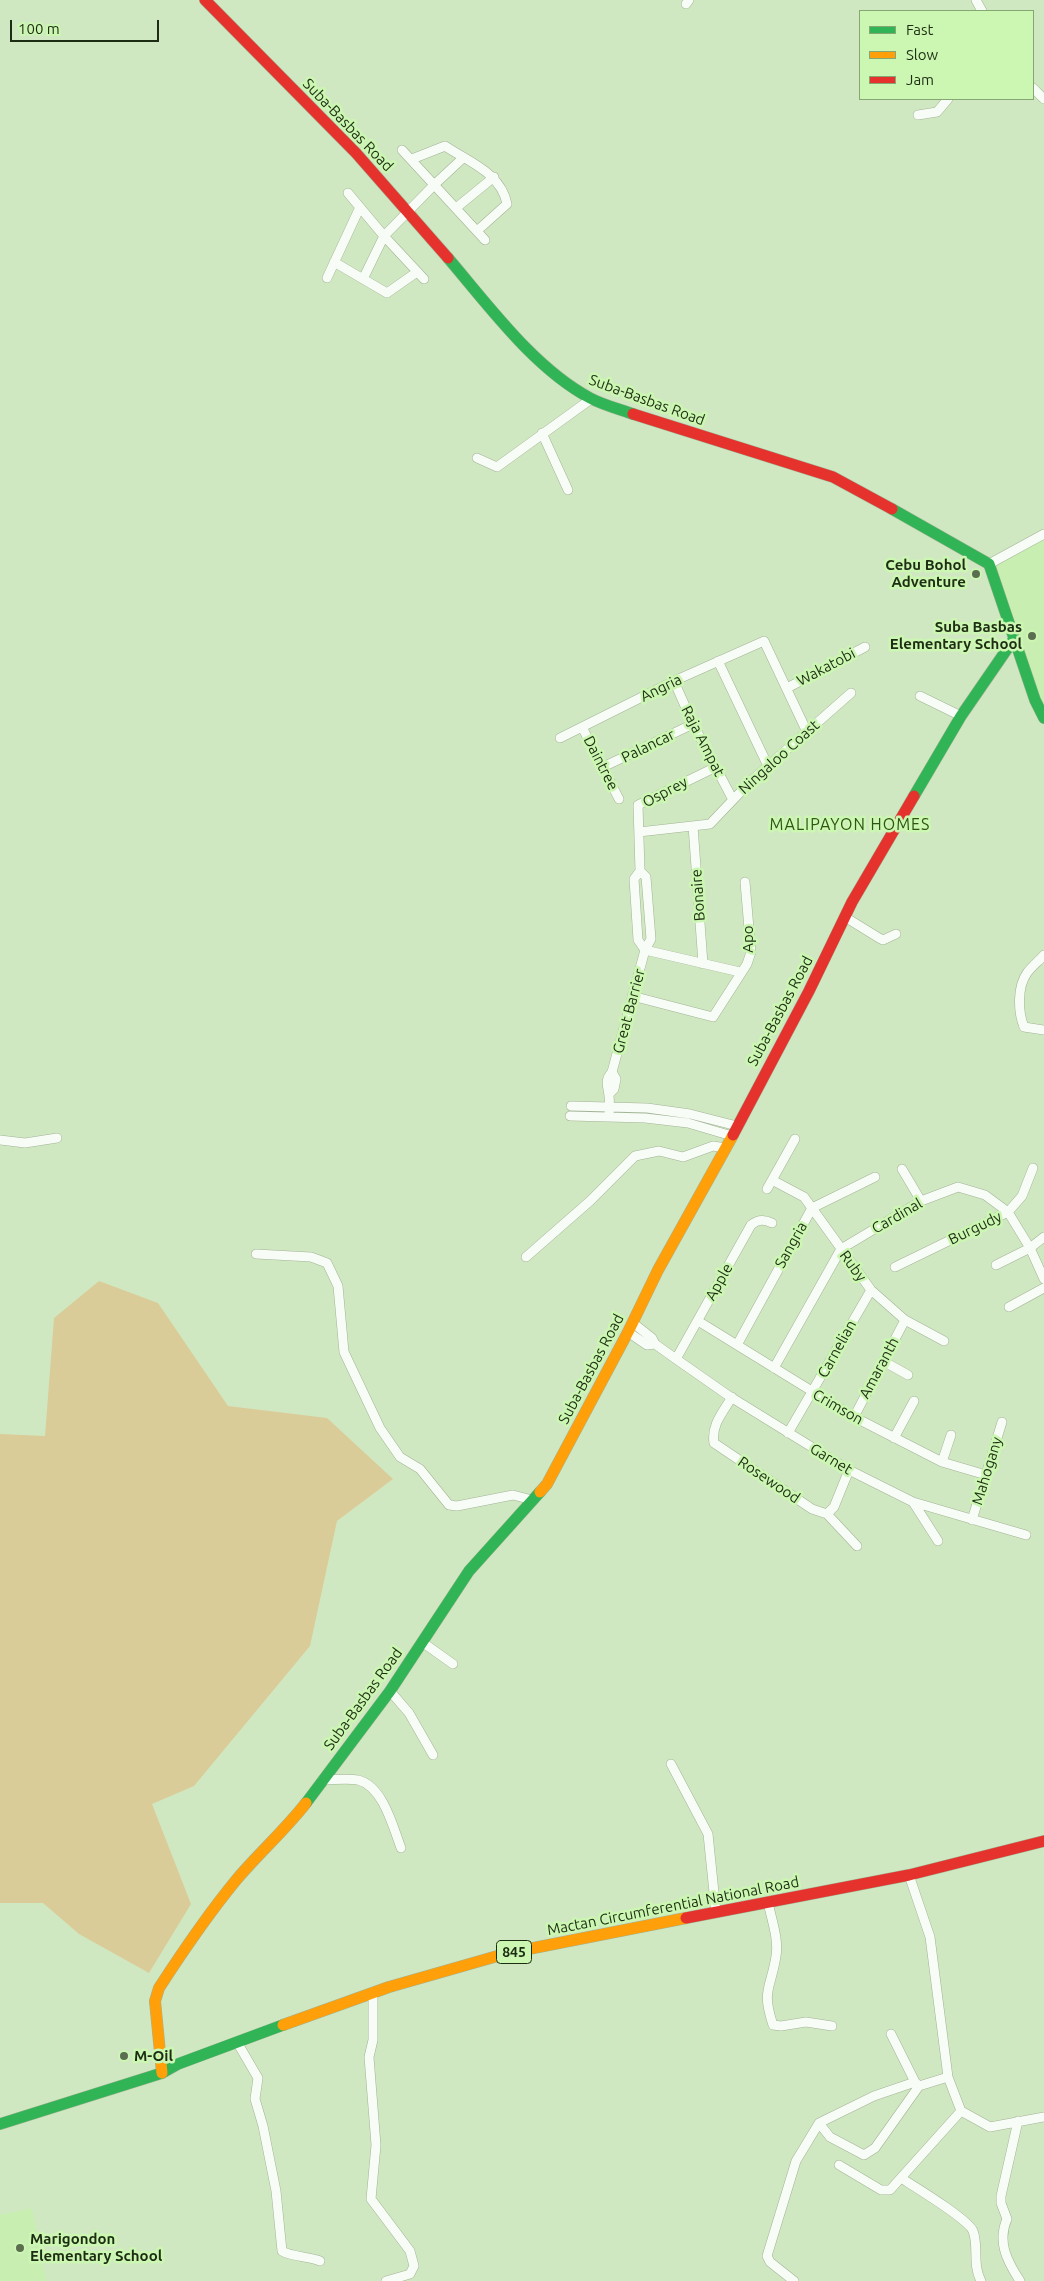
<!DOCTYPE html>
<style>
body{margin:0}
#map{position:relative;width:1044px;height:2281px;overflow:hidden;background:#d0e8c1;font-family:Ubuntu,sans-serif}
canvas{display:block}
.legend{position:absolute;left:859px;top:10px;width:175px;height:90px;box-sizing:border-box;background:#ccf7b2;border:1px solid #86a672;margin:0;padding:6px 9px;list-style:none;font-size:15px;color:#1d2d13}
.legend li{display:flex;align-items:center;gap:10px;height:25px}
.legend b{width:25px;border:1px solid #86a672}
.scale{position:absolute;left:10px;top:20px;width:149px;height:22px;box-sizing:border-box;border:2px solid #1d2d13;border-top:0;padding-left:6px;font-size:15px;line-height:18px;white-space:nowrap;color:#1d2d13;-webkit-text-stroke:4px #ccf7b2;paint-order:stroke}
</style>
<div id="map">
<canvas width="1044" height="2281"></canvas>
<ul class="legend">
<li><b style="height:6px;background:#30b455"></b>Fast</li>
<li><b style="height:6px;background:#ff9f0a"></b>Slow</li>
<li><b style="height:6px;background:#e5322d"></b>Jam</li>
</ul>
<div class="scale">100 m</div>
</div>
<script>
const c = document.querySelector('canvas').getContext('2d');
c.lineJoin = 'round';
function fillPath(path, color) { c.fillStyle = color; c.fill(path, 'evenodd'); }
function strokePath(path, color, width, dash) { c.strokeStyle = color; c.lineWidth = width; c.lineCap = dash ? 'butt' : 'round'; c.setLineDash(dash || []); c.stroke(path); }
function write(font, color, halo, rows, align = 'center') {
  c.font = font + ' Ubuntu,sans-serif'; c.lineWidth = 5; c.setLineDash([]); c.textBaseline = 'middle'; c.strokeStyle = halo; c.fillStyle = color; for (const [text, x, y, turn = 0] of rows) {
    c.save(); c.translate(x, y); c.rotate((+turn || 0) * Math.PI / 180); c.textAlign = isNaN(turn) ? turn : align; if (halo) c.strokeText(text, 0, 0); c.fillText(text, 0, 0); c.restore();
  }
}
const built = new Path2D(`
 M1044 540V710L994 563Z
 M32 2208 46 2281H0V2215Z`);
const green = new Path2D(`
 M99 1281 158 1303 228 1406 327 1418 393 1479 337 1521 310 1646 194 1786 152 1804 191 1904 149 1973 79 1934 43 1903H0V1434L45 1436 54 1318Z`);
const street = new Path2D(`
 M976 0 982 11
 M686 4 689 0
 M1033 88 1044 99
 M918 115 937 112 948 99
 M402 150 485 240
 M412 159 445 146C469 162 501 173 507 204L478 230
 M348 193 384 236 424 279
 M456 208 494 177
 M334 262 387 293 417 272
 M327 278 360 207
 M363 279 384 236 435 184 463 158
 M542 433 568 490
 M477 458 497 467 591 399
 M989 564 1044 534
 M718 661 768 766
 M674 681 693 724 733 800
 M787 688 865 647
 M920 696 961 716
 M582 727 619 799
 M560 738 674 681 764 641 807 732
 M603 767 693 724
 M693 826 703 964
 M639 832 710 824 751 781 851 693
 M640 871 634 879 638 940 645 950
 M845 917 879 938 883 940 896 934
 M645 950 740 972
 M1044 955C1039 961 1032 966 1027 973 1017 987 1018 1012 1024 1027L1044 1030
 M632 996 713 1017 747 964 751 952 745 882
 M609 1094 614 1089 616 1079 612 1072
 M571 1106 647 1108 690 1114 737 1126
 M570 1116 645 1118 688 1123 732 1136
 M609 1117C609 1110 610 1103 609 1096 608 1085 604 1081 612 1072L645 950 651 939 646 877 640 871 638 805 716 767
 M0 1140 25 1143 57 1138
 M902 1169 921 1201
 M772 1180 804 1197 871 1290 905 1320 944 1341
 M767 1189 795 1139
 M256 1254 311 1257 327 1263 338 1286 344 1352 380 1428 400 1457 420 1469 449 1505 457 1506 513 1495 532 1500
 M526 1257 590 1201 635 1156 659 1151 683 1157 713 1146 726 1148
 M996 1265 1030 1248 1044 1237
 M895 1267 1008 1212 1022 1196 1033 1168
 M1009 1307 1044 1288
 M698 1321 854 1417 942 1462 986 1475
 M633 1323 652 1338 655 1344 676 1359 729 1396 849 1470 913 1502 1026 1535
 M628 1332 647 1345 655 1344
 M737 1345 812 1208 875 1177
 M676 1359 751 1225C758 1219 764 1219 772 1223
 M883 1361 908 1375
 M774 1368 841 1249 921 1201 958 1187 985 1195 1008 1212 1030 1248 1044 1279
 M732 1397C723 1412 711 1425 714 1443L812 1509 827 1514 857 1546
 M854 1417 905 1320
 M788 1433 871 1290
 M894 1438 914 1401
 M942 1462 951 1435
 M913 1502 938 1541
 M827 1514 834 1507 849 1470
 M972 1520 1002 1422
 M422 1642 453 1664
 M390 1691 409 1713 433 1755
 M671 1764 708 1834 716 1912
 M322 1780C333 1780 347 1778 358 1780 383 1786 393 1827 401 1848
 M909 1875 930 1937 948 2077 961 2111 990 2127 1044 2117
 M768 1902C771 1918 779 1939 776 1956 771 1989 761 1989 773 2025L781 2026 806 2022 832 2026
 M373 1992V2040L369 2057 376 2145 371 2199 410 2251 414 2266 410 2274 386 2281
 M891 2034 915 2082
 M237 2042 258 2078 255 2099 263 2126 276 2191 282 2251C289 2256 310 2257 320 2261
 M1018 2121 1001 2196V2203L1007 2219C997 2242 1007 2261 1020 2281
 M819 2123 830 2137 864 2155 875 2148 919 2086 948 2077
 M839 2165 881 2190H890L961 2111
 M901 2178C915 2187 968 2219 973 2231 979 2246 972 2264 981 2281
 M794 2281 770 2262 767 2256 796 2161 819 2123 874 2096 915 2082 919 2086`);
const fast = new Path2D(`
 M448 258C489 306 534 368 590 398 603 405 619 409 633 414
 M892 509 989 564 1035 700 1044 718
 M914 796 961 716 1014 639
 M306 1803 390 1691 469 1571 540 1492
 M0 2124 162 2073 178 2064 283 2025`);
const slow = new Path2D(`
 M540 1492 547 1484 628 1332 658 1270 733 1135
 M283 2025 389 1987 508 1953 686 1918
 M162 2073 155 2001 159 1988C183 1951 208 1914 237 1879 259 1853 285 1830 306 1803`);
const jam = new Path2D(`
 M205 0 356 153 448 258
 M633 414 833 477 892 509
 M733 1135 809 991 852 902 914 796
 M686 1918 909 1875 1044 1841`);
const markers = [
 [976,574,5,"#5c6e50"],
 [1032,636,5,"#5c6e50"],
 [124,2056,5,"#5c6e50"],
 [20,2248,5,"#5c6e50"]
];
const shields = [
 [514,1952,35]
];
const shieldNames = [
 ["845",514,1952]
];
const streetNames = [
 ["Suba-Basbas Road",348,125,46],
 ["Suba-Basbas Road",647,400,20],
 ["Wakatobi",826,667,-28],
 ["Angria",661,688,-26],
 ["Raja Ampat",703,741,63],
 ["Palancar",648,746,-26],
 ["Ningaloo Coast",779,757,-42],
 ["Daintree",601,763,63],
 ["Osprey",665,792,-28],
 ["Bonaire",698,895,-94],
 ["Apo",748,939,-90],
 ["Great Barrier",629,1011,-75],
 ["Suba-Basbas Road",780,1011,-62],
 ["Cardinal",897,1216,-30],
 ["Burgudy",975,1228,-26],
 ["Sangria",791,1245,-61],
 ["Ruby",853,1266,54],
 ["Apple",719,1282,-61],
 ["Carnelian",837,1349,-61],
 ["Amaranth",879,1368,-62],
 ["Suba-Basbas Road",591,1369,-62],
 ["Crimson",838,1407,30],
 ["Garnet",831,1459,31],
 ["Mahogany",987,1471,-73],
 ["Rosewood",769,1480,34],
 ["Suba-Basbas Road",363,1699,-54],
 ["Mactan Circumferential National Road",673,1906,-11]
];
const poiNames = [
 ["Cebu Bohol",966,565],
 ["Adventure",966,582],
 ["Suba Basbas",1022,627],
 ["Elementary School",1022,644],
 ["M-Oil",134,2056,"left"],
 ["Marigondon",30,2239,"left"],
 ["Elementary School",30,2256,"left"]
];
const neighbourhoodNames = [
 ["MALIPAYON HOMES",850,825]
];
fillPath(built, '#c8eeb2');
fillPath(green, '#dacc98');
strokePath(street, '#a1b395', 10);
strokePath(fast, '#a1b395', 12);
strokePath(slow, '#a1b395', 12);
strokePath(jam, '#a1b395', 12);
strokePath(street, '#f8fcf6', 9);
strokePath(fast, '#30b455', 11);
strokePath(slow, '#ff9f0a', 11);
strokePath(jam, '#e5322d', 11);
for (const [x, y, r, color] of markers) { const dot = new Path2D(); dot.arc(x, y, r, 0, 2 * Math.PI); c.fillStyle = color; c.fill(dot); strokePath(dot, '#ccf7b2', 2); }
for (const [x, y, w] of shields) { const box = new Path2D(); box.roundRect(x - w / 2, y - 11.5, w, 23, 4); c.fillStyle = '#ccf7b2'; c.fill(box); strokePath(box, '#1d2d13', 1); }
write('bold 14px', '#1d2d13', null, shieldNames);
write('15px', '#1d2d13', '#ccf7b2', streetNames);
write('bold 15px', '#1d2d13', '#ccf7b2', poiNames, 'right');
c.letterSpacing = '1px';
write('16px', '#2f5313', '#ccf7b2', neighbourhoodNames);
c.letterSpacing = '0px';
</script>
